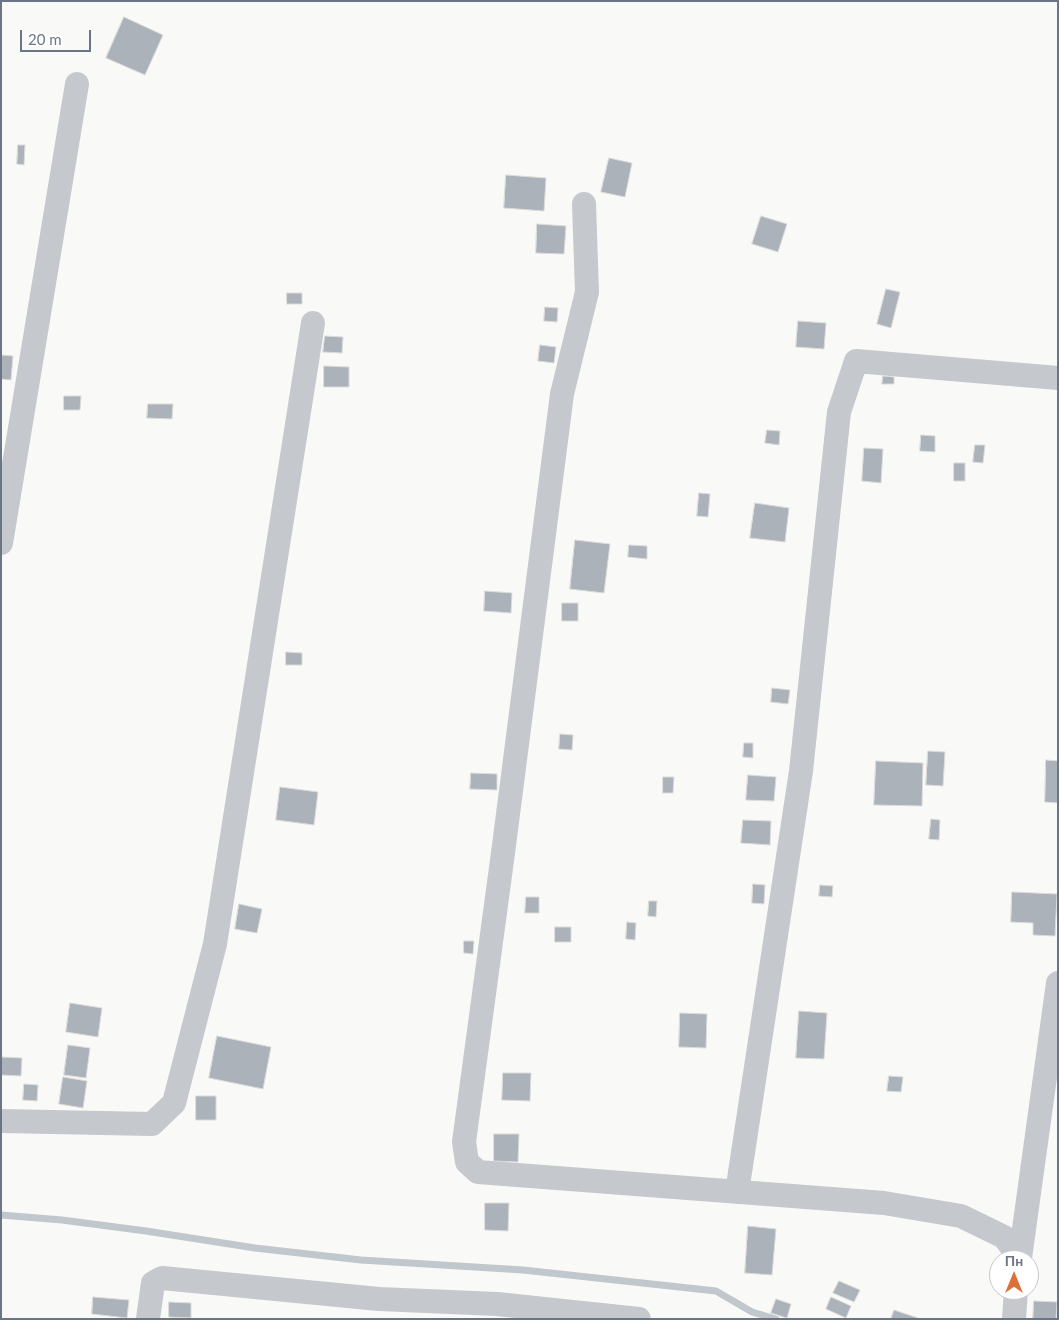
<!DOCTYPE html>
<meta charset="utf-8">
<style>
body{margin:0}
#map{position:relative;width:1059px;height:1320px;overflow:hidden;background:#f9f9f7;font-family:Lato,sans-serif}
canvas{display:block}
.frame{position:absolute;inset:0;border:2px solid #6a7686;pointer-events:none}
.north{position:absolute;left:989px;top:1250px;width:50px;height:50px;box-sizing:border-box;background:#fff;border:1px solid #c3c8cf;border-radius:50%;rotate:0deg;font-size:14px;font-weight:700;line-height:20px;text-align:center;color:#6a7686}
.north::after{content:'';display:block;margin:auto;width:18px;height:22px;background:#d97138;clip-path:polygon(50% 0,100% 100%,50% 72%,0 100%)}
.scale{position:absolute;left:20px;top:30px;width:71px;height:22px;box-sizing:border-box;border:2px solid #6a7686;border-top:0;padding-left:6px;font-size:15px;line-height:18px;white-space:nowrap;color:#6a7686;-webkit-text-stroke:4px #fff;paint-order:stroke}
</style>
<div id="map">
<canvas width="1059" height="1320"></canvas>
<div class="frame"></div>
<div class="north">Пн</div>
<div class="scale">20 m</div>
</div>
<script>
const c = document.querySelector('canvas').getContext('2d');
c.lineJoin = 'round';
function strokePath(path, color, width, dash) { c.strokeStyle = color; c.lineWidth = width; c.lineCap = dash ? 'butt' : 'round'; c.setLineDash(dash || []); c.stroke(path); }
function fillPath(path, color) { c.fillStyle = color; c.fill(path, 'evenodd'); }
const stream = new Path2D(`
 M1 1215 62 1220 146 1231 255 1248 361 1260 523 1270 716 1291 752 1312 776 1319`);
const building = new Path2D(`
 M124 17 163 35 145 75 106 58Z
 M18 145H25L24 165 17 164Z
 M609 158 632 163 625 197 601 192Z
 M506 175 546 178 544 211 504 208Z
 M761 216 787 224 778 252 752 244Z
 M537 224 566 226 564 254 536 253Z
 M886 289 900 292 891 328 877 324Z
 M287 293H302V304H287Z
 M545 307 558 308 557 322 544 321Z
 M798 321 826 323 824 349 796 347Z
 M325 336 343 337 342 353 323 352Z
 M540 345 556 347 554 363 538 361Z
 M1 355 13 356 11 380 1 379Z
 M324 366 349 367V387H324Z
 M883 376 894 377V384H882Z
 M64 396H81L80 410H64Z
 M148 404H173L172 419 147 418Z
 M767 430 780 431 779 445 765 443Z
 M921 435 935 436V452L920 451Z
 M975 445H985L983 463 973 462Z
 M864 448 883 449 881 483 862 481Z
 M954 463H965V481H954Z
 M699 493 710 494 708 517 697 516Z
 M755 503 789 508 785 542 750 538Z
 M575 540 610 544 604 593 570 589Z
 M629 545 647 546V559L628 557Z
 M485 591 512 593 511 613 484 611Z
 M562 603H578V621H562Z
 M286 652 302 653V665H286Z
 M772 688 790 690 788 704 771 702Z
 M560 734 573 735 572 750 559 749Z
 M744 743H753V758L743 757Z
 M928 751 945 752 943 786 926 785Z
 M1046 760 1058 761V803L1045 802Z
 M876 761 923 763 922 806 874 805Z
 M471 773 497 774V790L470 789Z
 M748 775 776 777 774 801 746 800Z
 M663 777H674L673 793H663Z
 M280 787 318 792 314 825 276 820Z
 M931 819 940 820 939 840 929 839Z
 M743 820 771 821 770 845 741 843Z
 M753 884 765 885 764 904 752 903Z
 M820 885 833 886 832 897 819 896Z
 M1012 892 1057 894 1055 936 1033 935V923L1011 922Z
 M526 897H539V913H525Z
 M649 901H657L656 917 648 916Z
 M239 904 262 909 257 933 235 929Z
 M627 922 636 923 635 940 626 939Z
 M555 927H571V942H555Z
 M464 941H474L473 954 464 953Z
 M70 1003 102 1008 98 1037 66 1032Z
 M799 1011 827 1013 824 1059 796 1058Z
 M680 1013 707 1014 706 1048 679 1047Z
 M217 1036 271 1047 263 1089 209 1078Z
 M68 1045 90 1048 86 1078 64 1075Z
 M1 1057 22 1058 21 1076 1 1075Z
 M503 1073H531L530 1101 502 1100Z
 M889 1076 903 1077 901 1092 887 1091Z
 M63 1077 87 1081 83 1108 59 1104Z
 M24 1084 38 1085 37 1101 23 1100Z
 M196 1096H216V1120H196Z
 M494 1134H519L518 1162 494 1161Z
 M485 1203H509L508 1231 485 1230Z
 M748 1226 776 1229 772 1275 745 1273Z
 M839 1281 860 1290 854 1302 833 1293Z
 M93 1297 129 1300 127 1318 92 1314Z
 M831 1297 851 1306 846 1318 826 1309Z
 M776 1299 791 1304 787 1318 771 1313Z
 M1034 1301 1057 1302 1056 1319H1033Z
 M169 1302 191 1303V1318L169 1317Z
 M894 1310 918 1318V1319H891Z`);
const street = new Path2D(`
 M584 204 587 292 562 394 503 853 464 1142 467 1162 478 1172 884 1203 961 1216 1004 1237 1020 1258 1019 1260
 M1 543 77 84
 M1 1121 152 1124 174 1103 215 944 313 323
 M737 1192 801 771 839 412 856 361 1058 378
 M1020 1258 1058 983
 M148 1319 153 1283 162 1278 379 1299 497 1304 639 1319
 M1014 1319 1016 1290`);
strokePath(stream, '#c0c7cd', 7);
fillPath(building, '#acb2b9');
strokePath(building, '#dbdbd9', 1);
strokePath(street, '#c5c8cc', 24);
</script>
